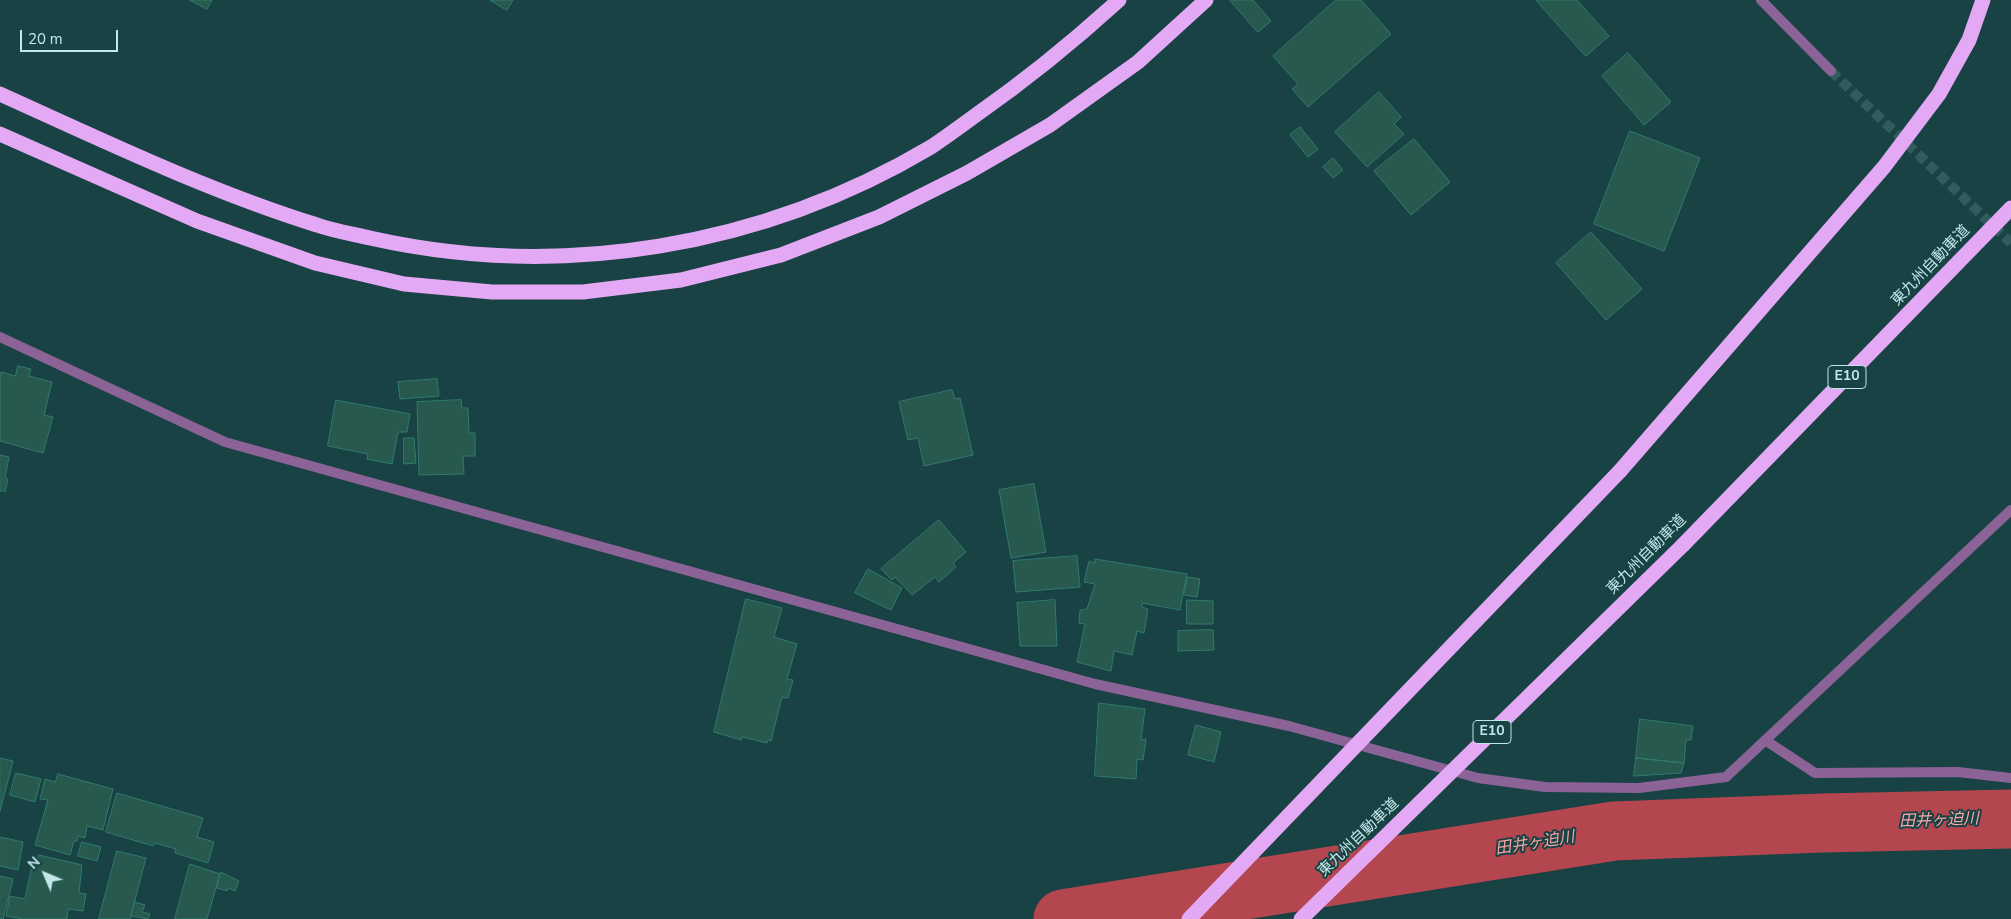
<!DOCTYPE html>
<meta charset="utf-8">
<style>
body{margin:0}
#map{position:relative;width:2011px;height:919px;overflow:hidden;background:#184244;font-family:"Nunito Sans",sans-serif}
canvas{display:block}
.north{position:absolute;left:20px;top:849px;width:50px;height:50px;-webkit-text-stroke:4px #184244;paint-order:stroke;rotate:315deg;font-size:14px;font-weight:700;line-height:20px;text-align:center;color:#c2e7e8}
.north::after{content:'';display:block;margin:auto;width:18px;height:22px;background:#c2e7e8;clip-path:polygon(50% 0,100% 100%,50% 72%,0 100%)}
.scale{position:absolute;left:20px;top:30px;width:98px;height:22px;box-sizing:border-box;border:2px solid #c2e7e8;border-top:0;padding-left:6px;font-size:15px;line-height:18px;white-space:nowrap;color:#c2e7e8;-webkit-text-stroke:4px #184244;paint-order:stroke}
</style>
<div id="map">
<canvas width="2011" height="919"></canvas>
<div class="north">N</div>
<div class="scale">20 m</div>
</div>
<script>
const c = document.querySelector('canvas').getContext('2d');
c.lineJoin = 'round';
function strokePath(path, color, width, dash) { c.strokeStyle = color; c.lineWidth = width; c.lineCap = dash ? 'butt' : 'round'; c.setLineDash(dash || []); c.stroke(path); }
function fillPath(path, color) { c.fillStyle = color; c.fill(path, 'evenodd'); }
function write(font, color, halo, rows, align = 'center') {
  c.font = font + ' "Nunito Sans","Noto Sans JP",sans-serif'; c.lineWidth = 4; c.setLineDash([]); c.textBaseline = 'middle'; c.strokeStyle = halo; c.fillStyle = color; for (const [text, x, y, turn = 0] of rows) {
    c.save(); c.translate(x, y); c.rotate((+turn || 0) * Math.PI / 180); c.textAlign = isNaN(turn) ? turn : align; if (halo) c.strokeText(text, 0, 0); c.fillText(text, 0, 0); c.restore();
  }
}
const river = new Path2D(`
 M1063 919 1614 831 1822 823 2011 819`);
const building = new Path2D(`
 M190 0H212L207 9Z
 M490 0H513L507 10Z
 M1230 0H1253L1271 21 1258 32Z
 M1336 0H1361L1391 34 1308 107 1292 89 1298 84 1273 56Z
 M1536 0H1577L1609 36 1586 56Z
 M1628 53 1671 102 1644 125 1602 76Z
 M1379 92 1401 117 1394 124 1404 134 1367 167 1335 132Z
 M1300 127 1318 149 1308 157 1290 135Z
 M1630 131 1700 158 1664 251 1594 224Z
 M1414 139 1450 182 1411 215 1374 171Z
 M1333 158 1343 170 1333 178 1323 167Z
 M1591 232 1642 289 1606 320 1556 263Z
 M18 366 31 369 29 376 52 382 44 415 53 417 43 453 0 441V376L1 372 15 376Z
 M437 379 439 396 400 399 398 382Z
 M952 390 955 399 960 398 973 455 924 466 918 438 908 440 899 402Z
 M336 400 410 414 407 432H398L392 464 367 459 368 454 328 446Z
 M461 400 462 408H468L469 433H475V456H463L464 474 419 475 417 402Z
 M404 438H414L416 463 404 464Z
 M0 455 9 457 5 478 8 479 5 492 1 490 0 492Z
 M1034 484 1046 552 1011 558 999 490Z
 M939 520 966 552 953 563 956 567 939 582 935 577 912 595 895 577 892 580 881 569Z
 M1077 556 1080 587 1016 592 1013 561Z
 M1095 559 1187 574 1180 610 1142 603V607L1148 609 1144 633 1137 631 1132 655 1114 651 1111 671 1077 662 1085 624 1079 623 1080 610 1087 609 1095 584 1084 582 1089 561 1095 563Z
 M868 569 902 588 891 610 855 593Z
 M1188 577 1200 579 1197 597 1184 595Z
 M746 599 782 608 774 637 797 644 787 679 793 680 788 698 782 697 771 741 768 740 767 743 742 737 741 740 714 732Z
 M1055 600 1057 646H1020L1017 603Z
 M1187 600 1213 601V624H1187Z
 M1213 630 1214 650 1178 651V631Z
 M1099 703 1145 709 1141 740 1146 739 1143 760 1137 759 1136 779 1095 776Z
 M1640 719 1693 726 1691 740H1686L1684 763 1636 758Z
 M1196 725 1221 732 1214 762 1188 755Z
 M0 758 13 761 0 811Z
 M1636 758 1684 763 1681 773 1634 776Z
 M16 773 41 779 35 802 10 795Z
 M58 774 113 789 103 830 87 826 85 838 78 836 77 841H74L70 855 35 845 48 800 40 799 45 779 55 782Z
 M117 793 203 818 197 837 214 842 208 863 175 853 176 849 155 843 153 846 106 832Z
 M0 837 23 842 18 870 0 866Z
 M82 842 101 847 97 861 78 856Z
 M117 851 146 858 130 919H99Z
 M39 855 82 865 79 893 86 894 83 911 68 909 67 919H23L6 916 10 896 25 899 32 866 36 868Z
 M190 864 220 874 207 919H175Z
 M221 872 239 881 235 891 228 888 227 891 217 888Z
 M0 876 13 879 3 919H0Z
 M135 902 145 905 142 912 150 914 148 919 131 916Z`);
const streetTunnel = new Path2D(`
 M1831 71 2011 243`);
const street = new Path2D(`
 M1761 0 1831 71
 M0 337 225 442 1095 684 1289 726 1478 778 1545 787 1639 788 1726 777 2011 510
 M1765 740 1815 773 1958 772 2011 778`);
const highway = new Path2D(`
 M0 94C104 141 208 191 317 225 334 231 353 234 370 238 561 281 763 247 931 147 946 137 961 126 976 115 1026 80 1074 41 1119 0
 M0 134 197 221 315 263 404 284 492 292H583L681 280 781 255 879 217 967 173 1050 125 1138 62 1206 0
 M1620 471 1884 167 1939 94 1969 40 1983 0
 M1683 545 2011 208`);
const highwayBridge = new Path2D(`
 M1189 919 1620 471
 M1301 919 1683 545`);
const shields = [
 [1847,377,38],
 [1492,732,38]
];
const shieldNames = [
 ["E10",1847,377],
 ["E10",1492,732]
];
const streetNames = [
 ["東九州自動車道",1931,266,-46],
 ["東九州自動車道",1647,555,-45],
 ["東九州自動車道",1359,838,-44]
];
const waterNames = [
 ["田井ヶ迫川",1939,821,-2],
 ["田井ヶ迫川",1535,844,-9]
];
strokePath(river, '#b3464e', 59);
fillPath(building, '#27594f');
strokePath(building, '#307b6d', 1);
strokePath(streetTunnel, '#325b5d', 10, [10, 5]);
strokePath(street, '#8b6396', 10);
strokePath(highway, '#e4a9f4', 15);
strokePath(highwayBridge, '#e4a9f4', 15);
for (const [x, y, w] of shields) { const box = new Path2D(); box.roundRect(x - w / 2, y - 11.5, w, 23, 4); c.fillStyle = '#184244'; c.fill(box); strokePath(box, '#c2e7e8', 1); }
write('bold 14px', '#c2e7e8', null, shieldNames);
write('15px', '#c2e7e8', '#184244', streetNames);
write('italic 16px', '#faa4a5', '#184244', waterNames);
</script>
